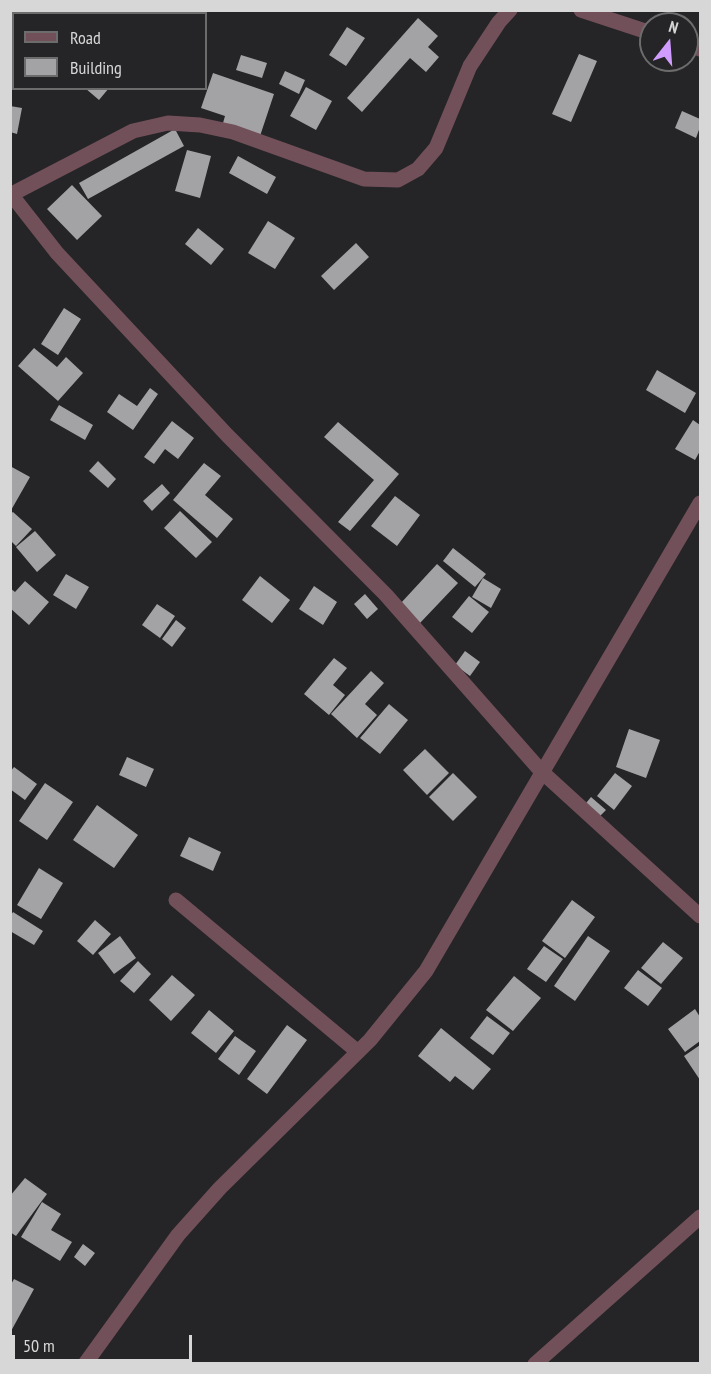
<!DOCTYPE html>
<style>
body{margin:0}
#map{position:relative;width:711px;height:1374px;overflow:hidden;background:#252426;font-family:"PT Sans Narrow",sans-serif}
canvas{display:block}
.frame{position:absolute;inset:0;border:12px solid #d7d7d8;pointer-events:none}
.legend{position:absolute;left:12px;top:12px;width:195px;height:78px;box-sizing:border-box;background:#252426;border:2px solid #6c6c6d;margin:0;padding:8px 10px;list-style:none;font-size:18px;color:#d7d7d8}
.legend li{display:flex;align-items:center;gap:12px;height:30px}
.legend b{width:30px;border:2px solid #6c6c6d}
.north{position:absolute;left:639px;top:12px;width:60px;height:60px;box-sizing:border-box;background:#252426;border:2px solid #6c6c6d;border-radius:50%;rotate:17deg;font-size:16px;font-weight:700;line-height:24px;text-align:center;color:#d7d7d8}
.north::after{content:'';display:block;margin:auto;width:21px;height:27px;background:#d09dff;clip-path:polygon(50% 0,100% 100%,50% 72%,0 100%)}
.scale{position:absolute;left:12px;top:1335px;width:180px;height:27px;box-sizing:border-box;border:3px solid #d7d7d8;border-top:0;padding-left:8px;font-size:18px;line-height:21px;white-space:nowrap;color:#d7d7d8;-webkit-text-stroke:4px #252426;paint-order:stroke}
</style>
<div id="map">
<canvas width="711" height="1374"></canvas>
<div class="frame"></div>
<ul class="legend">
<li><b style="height:8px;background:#72505a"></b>Road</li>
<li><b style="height:16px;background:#a3a2a5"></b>Building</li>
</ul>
<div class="north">N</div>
<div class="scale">50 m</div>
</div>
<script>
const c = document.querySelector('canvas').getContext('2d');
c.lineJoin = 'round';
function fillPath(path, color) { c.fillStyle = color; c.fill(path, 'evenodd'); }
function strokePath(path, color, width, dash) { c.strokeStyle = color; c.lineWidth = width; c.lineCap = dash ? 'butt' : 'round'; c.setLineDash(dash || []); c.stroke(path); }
const building = new Path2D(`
 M85 10H105L103 14H83Z
 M418 18 438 36 428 47 439 57 426 72 410 58 362 112 347 98Z
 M347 27 365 38 346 66 329 55Z
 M579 54 597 61 571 122 552 114Z
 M241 55 267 63 262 78 236 70Z
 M285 71 305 80 299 94 279 84Z
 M213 73 274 94 260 136 223 123 225 116 201 108Z
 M306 87 332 101 316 130 290 116Z
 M85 88H109L99 100Z
 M10 106 22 108 17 134 10 132Z
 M682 111 700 119V127L696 138 675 128Z
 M175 129 184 146 88 199 79 183Z
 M187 150 211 156 200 198 175 191Z
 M238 156 276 177 267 194 229 173Z
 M72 185 102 216 77 240 47 209Z
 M268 221 295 238 275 269 248 253Z
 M198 228 224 249 211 265 185 244Z
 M356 243 369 257 334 290 321 276Z
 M64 308 81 319 58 355 41 344Z
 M34 348 57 367 66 357 83 373 58 401 18 366Z
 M657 370 696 393 685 413 646 390Z
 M150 388 158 394 133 430 107 412 119 394 137 406Z
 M59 405 93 425 85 440 50 420Z
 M693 420 700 425V451L695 460 675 449Z
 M172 421 194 438 178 459 165 449 154 464 144 457Z
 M338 422 399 474 350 531 338 522 374 480 324 437Z
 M98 461 116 479 108 488 89 471Z
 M204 463 221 476 205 495 233 519 217 538 173 500Z
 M10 466 30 477 10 512Z
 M162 484 170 493 152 511 143 501Z
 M395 496 420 515 397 546 371 526Z
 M180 511 212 542 196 558 164 528Z
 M13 512 32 529 16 546 10 540V514Z
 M35 531 56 555 37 572 16 547Z
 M453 548 486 574 475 587 443 561Z
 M437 564 458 583 420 623 400 604Z
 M66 574 89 587 76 609 53 595Z
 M260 576 290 600 272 623 242 600Z
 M483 578 501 589 491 608 472 597Z
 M25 581 49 602 29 625 10 608V588L15 592Z
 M314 586 337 602 323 625 299 609Z
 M365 594 378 609 367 619 354 604Z
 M469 596 489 612 472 633 452 617Z
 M157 604 175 616 160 638 142 625Z
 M176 620 186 628 172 647 162 639Z
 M465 651 480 662 470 676 455 665Z
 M334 658 347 668 333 685 345 695 329 715 304 694Z
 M371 671 384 683 365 704 377 715 357 738 331 714Z
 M389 704 408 720 380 754 360 738Z
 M629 729 660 740 646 778 616 767Z
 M425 749 449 773 427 795 403 770Z
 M127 757 154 769 146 787 119 775Z
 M14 767 37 784 25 800 10 789V772Z
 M453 773 477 797 453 821 429 797Z
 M615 773 632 786 614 810 597 796Z
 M45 783 73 802 47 840 19 821Z
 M591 797 606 810 596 820 582 808Z
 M97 805 138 835 114 868 73 840Z
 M189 837 221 852 213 871 180 856Z
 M39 868 63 883 41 919 17 905Z
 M572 900 595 917 565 958 542 941Z
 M13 912 43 931 34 945 10 931V917Z
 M95 920 111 934 93 955 77 941Z
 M120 936 136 958 114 974 98 953Z
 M588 936 610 951 575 1001 554 986Z
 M663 942 683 958 661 984 641 968Z
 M544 946 563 959 546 982 527 969Z
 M138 961 151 974 134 993 120 981Z
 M638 970 662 988 648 1006 624 988Z
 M172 975 195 995 171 1021 149 1000Z
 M514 976 541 998 513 1031 486 1010Z
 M695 1009 700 1017V1041L685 1052 668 1029Z
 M209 1010 234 1031 216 1053 191 1033Z
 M487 1016 510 1033 493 1055 470 1038Z
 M287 1025 307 1040 267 1094 247 1079Z
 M441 1028 491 1069 473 1090 455 1076 450 1082 418 1056Z
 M235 1036 256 1051 239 1075 218 1059Z
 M700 1045V1080L684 1056Z
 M25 1178 47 1194 16 1236 10 1232V1196Z
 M42 1202 61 1214 51 1230 72 1242 60 1261 21 1237Z
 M83 1244 95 1253 85 1266 74 1257Z
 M14 1279 34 1289 10 1333V1286Z`);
const minor = new Path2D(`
 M581 10 651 33
 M687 44 700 49
 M10 193 57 253 227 435 386 595 541 771 700 916
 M12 194 133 131 168 123 200 125 233 132 364 179 398 180 418 169 436 148 470 66 499 22 510 10
 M176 900 358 1052
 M85 1364 178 1235 220 1188 370 1040 426 971 700 503
 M535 1364 700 1217`);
fillPath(building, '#a3a2a5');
strokePath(minor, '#72505a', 15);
</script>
